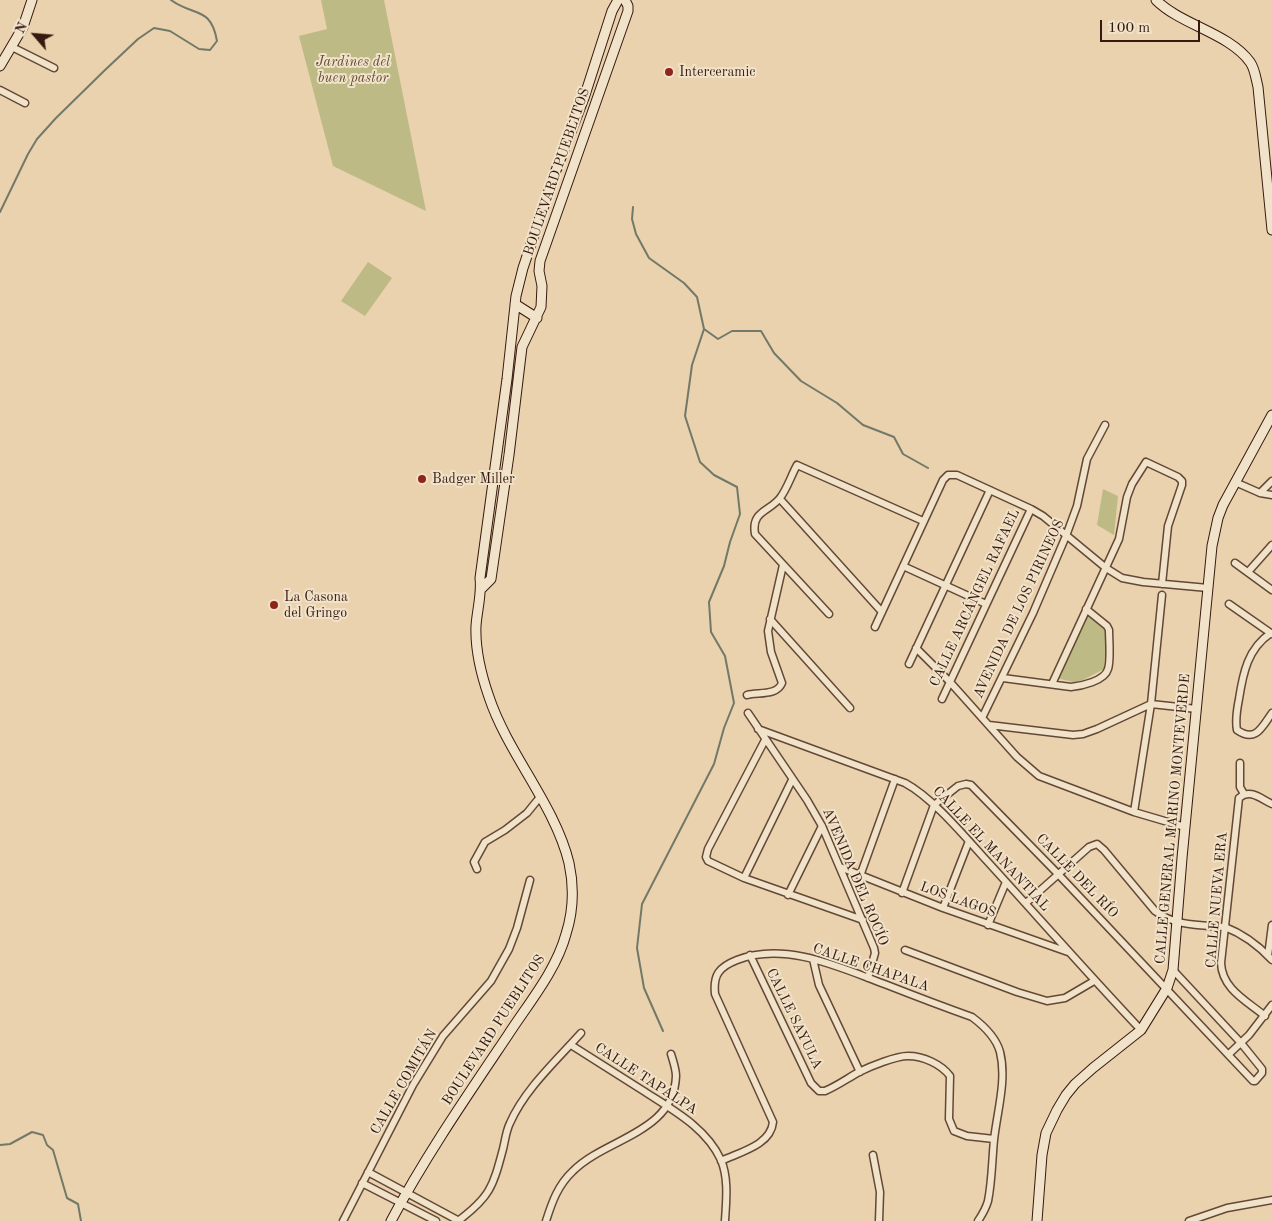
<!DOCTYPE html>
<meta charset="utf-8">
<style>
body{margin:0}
#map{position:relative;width:1272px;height:1221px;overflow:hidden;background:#e9d2ad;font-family:"Old Standard TT",serif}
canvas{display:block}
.north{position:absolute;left:10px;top:10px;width:50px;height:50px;-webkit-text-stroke:4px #f1e2ca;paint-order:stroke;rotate:297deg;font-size:14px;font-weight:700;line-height:20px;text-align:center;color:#371a0f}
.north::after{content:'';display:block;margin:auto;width:18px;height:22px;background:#371a0f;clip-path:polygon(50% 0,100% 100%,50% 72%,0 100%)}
.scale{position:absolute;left:1100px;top:20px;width:100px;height:22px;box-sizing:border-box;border:2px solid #371a0f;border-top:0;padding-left:6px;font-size:15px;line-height:18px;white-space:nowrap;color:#371a0f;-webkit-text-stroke:4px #f1e2ca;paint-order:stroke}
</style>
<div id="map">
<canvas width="1272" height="1221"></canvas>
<div class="north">N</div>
<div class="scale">100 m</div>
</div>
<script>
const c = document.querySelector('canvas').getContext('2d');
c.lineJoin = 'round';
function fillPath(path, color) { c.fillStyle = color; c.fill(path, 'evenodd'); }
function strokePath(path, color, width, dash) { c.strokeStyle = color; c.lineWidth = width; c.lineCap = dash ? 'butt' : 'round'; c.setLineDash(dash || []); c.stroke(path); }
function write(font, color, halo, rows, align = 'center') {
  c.font = font + ' "Old Standard TT",serif'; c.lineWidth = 4; c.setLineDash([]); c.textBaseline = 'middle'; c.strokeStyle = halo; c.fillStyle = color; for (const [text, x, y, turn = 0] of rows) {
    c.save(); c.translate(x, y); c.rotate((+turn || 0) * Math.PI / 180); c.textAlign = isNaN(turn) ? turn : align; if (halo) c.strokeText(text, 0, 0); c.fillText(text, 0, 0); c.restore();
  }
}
const green = new Path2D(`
 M321 0H384L426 211 333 166 299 36 327 29Z
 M368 262 392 278 365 316 341 301Z
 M1103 489 1118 496 1114 535 1097 525Z
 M1086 613 1107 629 1104 669 1077 683 1057 678Z`);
const stream = new Path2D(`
 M633 207 632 219 636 234 649 258 684 283 697 297 704 329 692 365 685 416 700 462 714 475 737 487 740 514 730 542 724 566 709 602 711 632 725 656 734 703 724 728 714 764 642 904 637 948 644 988 663 1031
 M0 212 28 154 37 139 56 118 105 70 138 39 154 28 170 31 199 49 210 50 217 41C211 6 194 17 171 0
 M704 329 718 339 732 331H761L774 353 801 381 837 403 863 425 894 437 903 454 928 468
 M0 1145 10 1144 32 1132 43 1135 47 1145 53 1150 67 1198 78 1204 81 1221`);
const street = new Path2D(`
 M12 47 54 68
 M0 90 25 103
 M1235 482 1260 493 1272 495
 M1260 493 1272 481
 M780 499 882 612
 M1235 563 1272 590
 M903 566 986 604
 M1248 572 1272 545
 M1229 604 1272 634
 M829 614 755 534C751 511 769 512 780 498 787 489 791 476 797 465L923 521
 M770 619 850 708
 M875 627 943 480 948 475H957L1031 509 1043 516 1106 568 1122 578 1143 582 1208 588
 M1271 633C1248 648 1243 673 1239 699 1237 709 1235 720 1237 730 1256 743 1262 727 1272 713
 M916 648 950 682 1017 757 1039 776 1134 812 1185 827
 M909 664 990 490
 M1003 678 1071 687C1081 686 1105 681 1108 669 1111 660 1109 640 1109 630L1107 626 1086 609
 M1052 684 1119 539 1127 497 1132 484 1146 462 1178 477 1182 481V485L1168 526 1162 584
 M747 695C758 692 777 696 782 683L771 652 768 631 783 565
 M942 699 1031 509
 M748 713 807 800 822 826 874 948 875 953 868 978
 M982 718 1033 613 1066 536 1077 506 1087 459 1105 425
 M989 725 1073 735 1083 734 1097 729 1151 704 1197 709
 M758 729 905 783C933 798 965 837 987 861 1039 918 1089 975 1141 1030
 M765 740 708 849 706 857 708 861 744 878 863 920
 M1240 763V787L1244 794
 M1134 812 1151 704 1162 595
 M840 867 943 908 1068 952
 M477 869 474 862 485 842 505 830 527 813 540 797
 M860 876 895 779
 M744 878 792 780
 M902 893 934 805 958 786 966 784 971 785 1058 874 1253 1081H1255L1262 1073V1069L1241 1043 1173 970
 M788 895 822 826
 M1026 903 1089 847 1097 844 1104 850 1155 911C1174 926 1201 925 1225 927 1243 934 1259 946 1272 960
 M943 908 969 841
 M988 925 1006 882
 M905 950 1017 992 1047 1001 1065 998 1094 981
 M750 955 811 1083 819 1091H825C837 1086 848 1078 859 1072 871 1066 896 1056 908 1056 923 1056 941 1064 950 1076L949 1119 954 1131 967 1136 994 1139
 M1268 956 1272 925
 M813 959 819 985 860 1072
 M1265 1016C1247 1001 1222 989 1221 963L1239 798C1250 788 1261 799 1272 804
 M571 1045C595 1060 618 1075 642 1090 671 1109 706 1127 721 1160 729 1179 726 1202 725 1221
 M1229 1054 1249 1035 1272 1005
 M873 1155 880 1192 879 1221
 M721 1161C740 1152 771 1145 773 1122L715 994C713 975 719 967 737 960 786 941 841 968 887 985 915 996 944 1007 972 1017 984 1026 996 1037 1000 1052 1007 1080 997 1112 994 1140 992 1160 992 1181 988 1201 986 1208 982 1215 978 1221
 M368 1172 459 1221
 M362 1183 436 1221
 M343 1221 413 1085 443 1036 491 981 509 949 517 928 530 880
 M458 1221C490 1197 493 1187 503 1149 505 1141 506 1131 510 1123 525 1089 556 1061 581 1033
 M546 1221C552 1202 558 1185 573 1171 606 1138 674 1133 676 1076 676 1069 673 1061 671 1054
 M1189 1221 1227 1208 1272 1200`);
const secondary = new Path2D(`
 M1156 0C1181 25 1229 33 1250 62 1255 69 1256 79 1258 87L1272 230
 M0 66 23 27 32 0
 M515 304 537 318
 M481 589 491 579 509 455 522 347 541 307 542 286 539 271 540 261 628 11V6L625 0
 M391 1221C425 1157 467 1096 508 1035 528 1004 556 971 566 934 573 912 574 886 569 863 555 805 508 754 489 697 481 674 475 650 476 626 477 610 482 594 480 578L507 379 516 296 523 268 555 173 584 98 612 11 618 0
 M1037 1221 1042 1155 1046 1133 1057 1110 1066 1095 1075 1084 1093 1068 1141 1030 1167 988 1173 970 1182 858 1212 546 1218 518 1223 505 1272 415`);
const markers = [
 [669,72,5,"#8f2418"],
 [422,479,5,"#8f2418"],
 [274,605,5,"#8f2418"]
];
const parkNames = [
 ["Jardines del",353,62],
 ["buen pastor",353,78]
];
const poiNames = [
 ["Interceramic",679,72],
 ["Badger Miller",432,479],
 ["La Casona",284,597],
 ["del Gringo",284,613]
];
const streetNames = [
 ["BOULEVARD PUEBLITOS",557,172,-71],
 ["CALLE ARCÁNGEL RAFAEL",975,598,-65],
 ["AVENIDA DE LOS PIRINEOS",1019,609,-65],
 ["CALLE GENERAL MARINO MONTEVERDE",1173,819,-85],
 ["CALLE EL MANANTIAL",991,849,47],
 ["CALLE DEL RÍO",1077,876,46],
 ["AVENIDA DEL ROCÍO",855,877,67],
 ["LOS LAGOS",958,900,20],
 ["CALLE NUEVA ERA",1217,900,-85],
 ["CALLE CHAPALA",871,968,19],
 ["CALLE SAYULA",794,1019,64],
 ["BOULEVARD PUEBLITOS",494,1030,-57],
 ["CALLE TAPALPA",646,1079,33],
 ["CALLE COMITÁN",404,1082,-60]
];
fillPath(green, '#beba85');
strokePath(stream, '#727969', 2);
strokePath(street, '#644836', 9);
strokePath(secondary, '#371a0f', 11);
strokePath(street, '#f1e2ca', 6);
strokePath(secondary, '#f1e2ca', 9);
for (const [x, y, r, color] of markers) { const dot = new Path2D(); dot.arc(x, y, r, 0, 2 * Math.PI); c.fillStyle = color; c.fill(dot); strokePath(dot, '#f1e2ca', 2); }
write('italic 14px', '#604a32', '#f1e2ca', parkNames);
write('14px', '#371a0f', '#f1e2ca', poiNames, 'left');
write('14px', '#371a0f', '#f1e2ca', streetNames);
</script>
